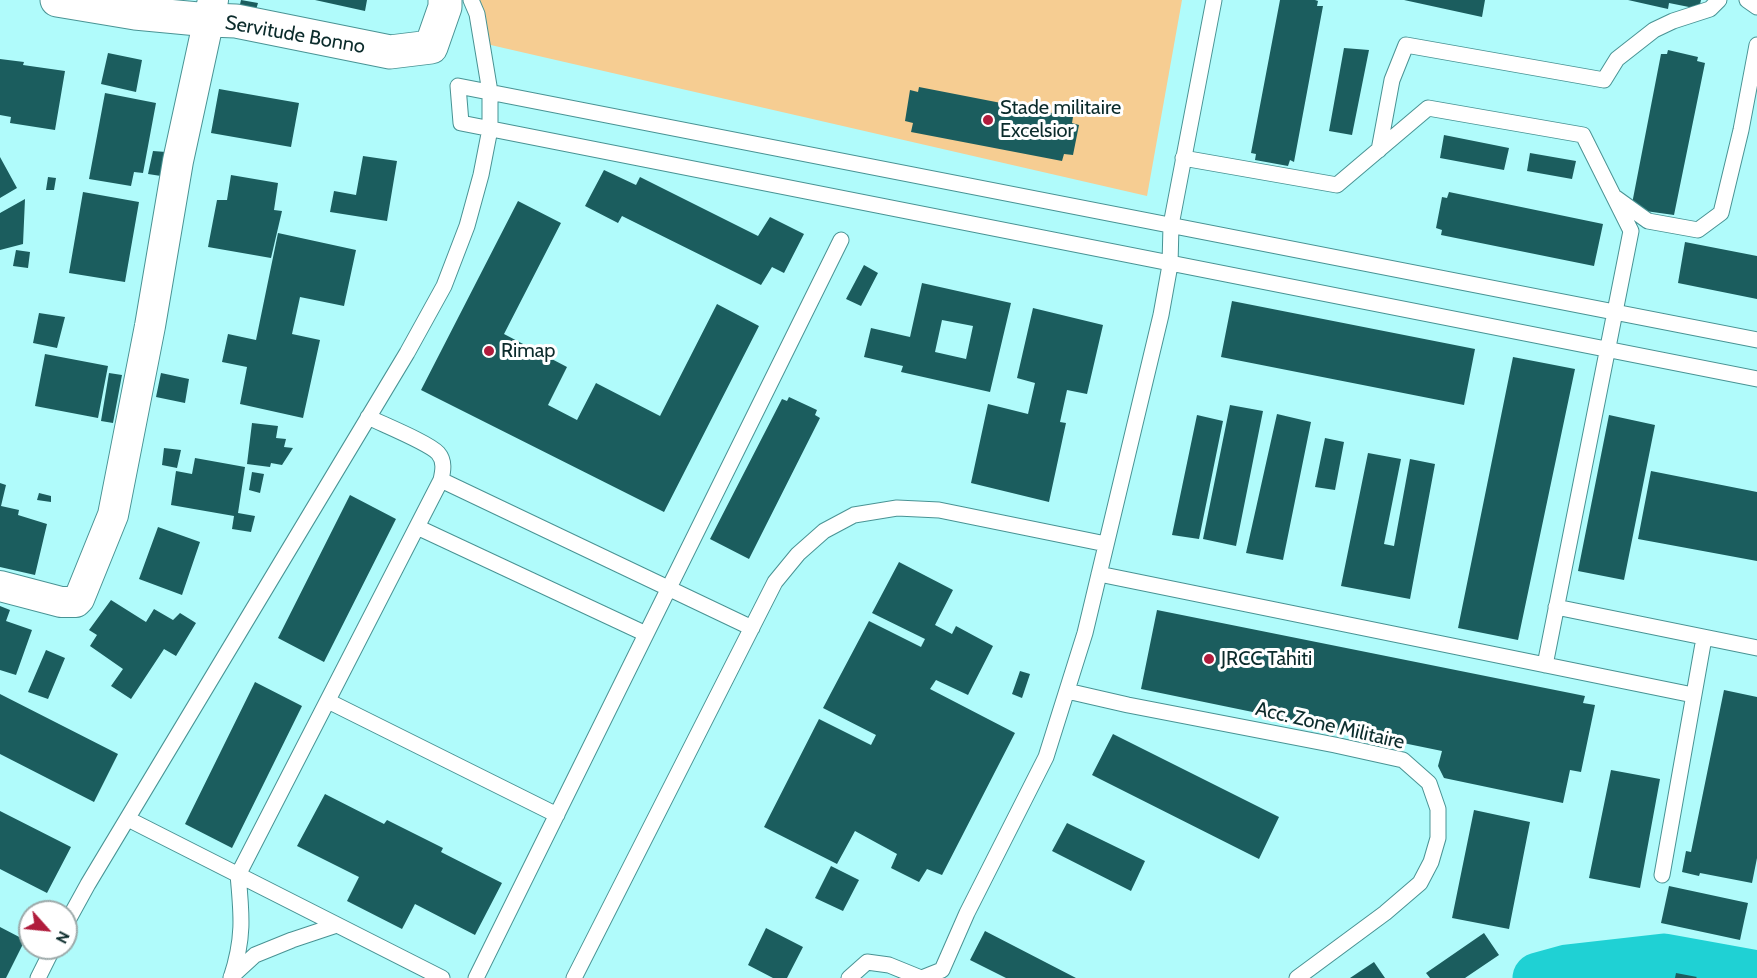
<!DOCTYPE html>
<style>
body{margin:0}
#map{position:relative;width:1757px;height:978px;overflow:hidden;background:#b0fbfb;font-family:Cabin,sans-serif}
canvas{display:block}
.north{position:absolute;left:18px;top:900px;width:60px;height:60px;box-sizing:border-box;background:#fff;border:2px solid #9daaaa;border-radius:50%;rotate:117deg;font-size:16px;font-weight:700;line-height:24px;text-align:center;color:#0b2b2b}
.north::after{content:'';display:block;margin:auto;width:21px;height:27px;background:#b01c3c;clip-path:polygon(50% 0,100% 100%,50% 72%,0 100%)}
</style>
<div id="map">
<canvas width="1757" height="978"></canvas>
<div class="north">N</div>
</div>
<script>
const c = document.querySelector('canvas').getContext('2d');
c.lineJoin = 'round';
function fillPath(path, color) { c.fillStyle = color; c.fill(path, 'evenodd'); }
function strokePath(path, color, width, dash) { c.strokeStyle = color; c.lineWidth = width; c.lineCap = dash ? 'butt' : 'round'; c.setLineDash(dash || []); c.stroke(path); }
function write(font, color, halo, rows, align = 'center') {
  c.font = font + ' Cabin,sans-serif'; c.lineWidth = 6; c.setLineDash([]); c.textBaseline = 'middle'; c.strokeStyle = halo; c.fillStyle = color; for (const [text, x, y, turn = 0] of rows) {
    c.save(); c.translate(x, y); c.rotate((+turn || 0) * Math.PI / 180); c.textAlign = isNaN(turn) ? turn : align; if (halo) c.strokeText(text, 0, 0); c.fillText(text, 0, 0); c.restore();
  }
}
const green = new Path2D(`
 M480 0H1182L1147 196 482 43Z`);
const river = new Path2D(`
 M1538 978 1567 970 1664 959 1757 976`);
const building = new Path2D(`
 M241 0 258 3 255 13 239 9Z
 M315 0H367L365 11Z
 M1280 0H1315L1318 1 1317 6H1323L1294 162 1290 160 1288 166 1255 160 1256 154 1251 153Z
 M1404 0H1485L1482 17Z
 M1628 0H1701L1699 9 1669 3 1668 9Z
 M1344 48 1369 50 1352 135 1329 131Z
 M1668 50 1698 57 1697 61 1705 63 1674 215 1631 209 1661 54H1667Z
 M108 53 142 60 136 92 101 84Z
 M0 59 24 62 23 65 65 71 55 130 10 123 11 117 0 115Z
 M919 87 1073 117 1072 123 1079 125 1073 155 1064 154 1062 161 911 132 913 123 905 121 910 90 918 92Z
 M219 89 299 103 291 147 211 133Z
 M105 93 156 103 143 173 134 172 131 186 89 179Z
 M1444 135 1509 148 1504 170 1440 158Z
 M153 151 166 152 161 176 148 174Z
 M1530 153 1576 161 1572 179 1527 171Z
 M363 156 397 161 387 221 330 212 334 191 356 195Z
 M0 157 17 188 0 198Z
 M604 170 636 185 640 177 758 236 770 217 804 234 784 273 772 267 761 285 622 216 618 223 585 206Z
 M231 175 278 183 274 210 282 211 271 258 208 247 217 200H227Z
 M48 177 56 178 54 190H46Z
 M83 192 139 202 125 282 69 273Z
 M1449 192 1603 224 1594 266 1441 235 1442 230 1436 228 1442 197 1447 198Z
 M25 199 23 244 0 250V213Z
 M518 201 561 223 504 334 567 367 548 405 577 420 596 383 660 416 717 304 759 326 664 512 421 390Z
 M278 233 356 250 344 306 300 297 292 334 320 340 303 418 240 404 247 367 222 362 228 334 256 340Z
 M1685 242 1757 256V299L1678 283Z
 M16 250 30 252 28 268 13 266Z
 M864 265 878 273 861 306 846 299Z
 M922 283 1011 303 990 392 901 372 903 366 864 357 871 328 910 337ZM942 320 973 326 966 359 935 352Z
 M1232 301 1475 349 1464 405 1221 357Z
 M1033 308 1103 325 1087 394 1067 390 1060 422 1066 423 1049 502 971 483 988 404 1028 414 1035 383 1017 378Z
 M39 313 65 317 57 348 33 343Z
 M45 354 108 366 98 418 35 406Z
 M1513 357 1575 369 1518 640 1458 628Z
 M109 373 122 375 113 423 101 421Z
 M161 373 189 379 185 403 156 397Z
 M789 397 817 410 815 415 820 418 749 559 710 539 782 399 787 401Z
 M1230 405 1263 411 1236 546 1203 539Z
 M1277 414 1311 422 1283 560 1246 553Z
 M1197 415 1223 421 1199 539 1172 535Z
 M1609 415 1655 425 1624 580 1578 571Z
 M252 423 278 426 276 438 286 439 284 447 293 448 282 465 271 463 270 467 247 464Z
 M1325 438 1344 442 1335 490 1315 487Z
 M164 448 181 450 177 468 162 465Z
 M1368 453 1401 459 1384 544 1394 546 1410 459 1435 464 1410 599 1341 586Z
 M195 458 245 467 238 513 255 516 251 532 232 529 234 516 171 505 176 471 192 474Z
 M1651 471 1757 492V561L1638 539Z
 M252 472 264 474 260 493 249 490Z
 M0 483 6 485 1 506 19 510 18 515 47 524 35 575 0 567Z
 M39 493 51 496V502L37 500Z
 M350 495 396 519 324 662 278 638Z
 M158 527 200 542 182 595 139 579Z
 M899 562 953 590 935 625 952 634 956 626 993 646 968 695 936 680 930 689 1015 733 942 875 927 869 919 882 891 868 897 854 855 831 837 864 764 827 819 719 871 745 876 735 823 708 869 621 921 647 925 639 872 613Z
 M111 600 146 622 154 609 173 620 180 613 196 623 176 656 164 649 131 699 111 686 123 669 90 646 97 635 89 630Z
 M0 606 10 610 6 621 32 630 16 675 0 670Z
 M1157 610 1585 696 1583 703 1595 705 1581 772 1570 770 1563 803 1444 778 1438 766 1442 751 1141 689Z
 M46 650 65 658 48 699 28 692Z
 M1020 671 1030 674 1022 698 1012 694Z
 M255 682 302 706 232 848 185 824Z
 M1724 690 1757 697V858L1752 883 1700 873 1699 876 1682 872 1686 851 1691 852Z
 M0 694 118 754 94 802 0 754Z
 M1113 734 1279 817 1259 859 1092 775Z
 M1611 770 1660 779 1640 888 1589 878Z
 M325 794 384 824 387 820 443 848 441 852 502 883 475 935 415 904 402 929 347 901 359 877 297 846Z
 M1474 810 1530 822 1509 929 1452 918Z
 M0 811 71 847 47 893 0 869Z
 M1067 823 1145 861 1131 891 1052 851Z
 M831 866 859 880 843 911 815 898Z
 M1669 886 1748 903 1740 940 1661 923Z
 M0 927 25 940 6 978H0Z
 M766 928 803 947 787 978H773L748 965Z
 M985 931 1076 978H1006L970 960Z
 M1484 933 1499 955 1465 978H1430L1426 973Z
 M1374 962 1385 978H1350Z
 M1676 973 1697 977 1696 978H1675Z`);
const service = new Path2D(`
 M1747 0 1757 7
 M1379 150 1392 80 1406 45 1604 80 1617 59 1654 30 1673 21 1710 9 1719 0
 M1183 158 1337 185 1428 108 1583 135 1631 231 1545 665
 M1616 198 1648 221 1698 230 1721 213 1741 130 1757 45
 M1757 340 458 86 461 123 1757 379
 M441 480 752 628
 M417 527 646 634
 M1099 574 1693 695
 M1556 607 1757 648
 M1067 691 1128 705 1335 745 1403 760 1429 783 1438 809V838L1431 862 1420 883 1385 913 1297 978
 M328 701 557 815
 M128 819 442 978
 M1662 875 1704 638
 M66 924 88 884 407 353 444 286 467 226 481 175 490 129V92L477 14 471 0
 M231 977 255 955 292 940 337 925
 M38 978 53 948
 M231 978C244 939 242 916 238 875L441 480C443 471 445 461 438 453 429 443 382 424 368 417
 M476 978 841 240
 M574 978 775 582 798 554 824 531 854 515 897 508 939 510 1106 544
 M849 978 867 962 889 965 921 978
 M922 978 942 970 967 913 1046 757 1085 633 1161 315 1170 265 1171 225 1214 0`);
const minor = new Path2D(`
 M0 586 61 602H76L79 599 113 515 150 326 178 161 213 0`);
const tertiary = new Path2D(`
 M57 0 135 13 209 20 236 21 390 52 431 47 445 7V0`);
const markers = [
 [988,120,6,"#b01c3c"],
 [489,351,6,"#b01c3c"],
 [1209,659,6,"#b01c3c"]
];
const streetNames = [
 ["Servitude Bonno",295,35,10],
 ["Acc. Zone Militaire",1330,726,13]
];
const poiNames = [
 ["Stade militaire",1000,108],
 ["Excelsior",1000,131],
 ["Rimap",501,351],
 ["JRCC Tahiti",1221,659]
];
fillPath(green, '#f6cd92');
strokePath(river, '#1fd1d4', 51);
fillPath(building, '#1b5d5e');
strokePath(service, '#499394', 17);
strokePath(minor, '#499394', 32);
strokePath(tertiary, '#499394', 35);
strokePath(service, '#fff', 15);
strokePath(minor, '#fff', 30);
strokePath(tertiary, '#fff', 33);
for (const [x, y, r, color] of markers) { const dot = new Path2D(); dot.arc(x, y, r, 0, 2 * Math.PI); c.fillStyle = color; c.fill(dot); strokePath(dot, '#fff', 2); }
write('20px', '#0b2b2b', '#fff', streetNames);
write('20px', '#0b2b2b', '#fff', poiNames, 'left');
</script>
